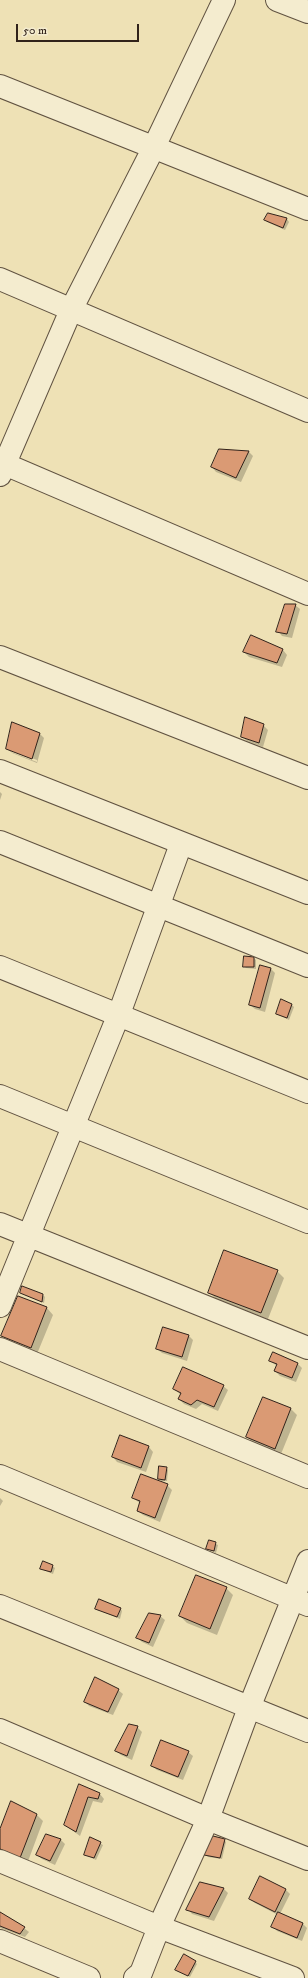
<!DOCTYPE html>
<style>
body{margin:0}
#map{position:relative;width:308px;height:1978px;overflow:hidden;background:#eee1b5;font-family:"IM FELL DW Pica",serif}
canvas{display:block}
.scale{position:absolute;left:16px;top:24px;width:123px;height:18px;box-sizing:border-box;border:2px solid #31221a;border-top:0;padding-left:5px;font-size:12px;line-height:14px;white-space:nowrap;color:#31221a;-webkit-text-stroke:3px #f4eccf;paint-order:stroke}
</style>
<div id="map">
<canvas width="308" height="1978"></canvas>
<div class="scale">50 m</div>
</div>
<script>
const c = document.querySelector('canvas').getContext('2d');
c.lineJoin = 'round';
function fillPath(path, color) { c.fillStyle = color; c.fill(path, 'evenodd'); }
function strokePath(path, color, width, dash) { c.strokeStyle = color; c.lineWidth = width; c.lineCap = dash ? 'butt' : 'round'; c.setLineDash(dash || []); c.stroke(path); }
const shadow = new Path2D(`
 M269 214 287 219 289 222 285 230 267 222 265 219Z
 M219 450 249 452 253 456 241 482 216 472 212 467Z
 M295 605 300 609 292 638 282 636 278 631Z
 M251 636 283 650 287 655 282 667 249 657 244 652Z
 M13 724 40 734 44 738 37 763 12 753 7 748ZM11 750 37 760V762L11 752Z
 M263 725 268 730 263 747 247 741 242 737Z
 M0 792 2 794 0 800Z
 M244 958H254L256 960V969L246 968 244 966Z
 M271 969 275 973 265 1012 255 1009 250 1005Z
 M291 1004 294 1007 289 1020 277 1014Z
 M277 1271 284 1278 268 1319 216 1299 209 1292Z
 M21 1293 43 1295 45 1297 44 1303Z
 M18 1297 47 1308 53 1315 37 1354 9 1343 2 1336Z
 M189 1336 193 1340 187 1361 162 1353 157 1349Z
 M270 1361 297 1363 302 1368 296 1382 280 1376 275 1371 277 1366Z
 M223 1386 228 1390 218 1411 202 1404 196 1409 184 1404 179 1399 181 1395 174 1389Z
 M291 1409 297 1415 281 1454 254 1443 247 1437Z
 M120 1437 149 1447 153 1452 146 1472 117 1462 113 1457Z
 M166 1468 168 1470 167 1481H161L159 1478Z
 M167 1485 172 1490 160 1522 143 1515 138 1511 141 1504 133 1498Z
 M0 1498 3 1501 0 1506Z
 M210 1541 218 1545 216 1553 207 1549Z
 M52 1566 55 1568 53 1574 41 1569Z
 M226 1588 233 1595 217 1635 187 1623 180 1616Z
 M120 1608 122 1611 120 1619 96 1609Z
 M160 1616 165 1620 153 1647 142 1642 137 1637Z
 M118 1690 123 1694 113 1715 89 1706 85 1702Z
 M137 1727 142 1732 132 1760 121 1755 116 1751Z
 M188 1752 193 1756 183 1780 157 1770 152 1766Z
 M80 1786 100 1794 104 1799 102 1803 93 1801 80 1836 65 1825Z
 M12 1802 37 1815 43 1821 27 1864 0 1851V1831Z
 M60 1839 65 1844 55 1865 42 1859 37 1855Z
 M91 1839 103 1845 96 1860 86 1855Z
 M224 1840 226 1842 222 1859 208 1857 206 1855Z
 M223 1888 228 1893 214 1921 192 1914 188 1909Z
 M286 1890 290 1894 280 1914 303 1924 307 1928 302 1941 277 1931 273 1926 278 1915 255 1903 250 1899Z
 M0 1914 24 1928 29 1932 25 1937 0 1928Z
 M195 1962 197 1964 190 1977 177 1970Z`);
const building = new Path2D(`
 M268 213 287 218 283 228 264 220Z
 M219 449 249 451 236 478 211 467Z
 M285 604H296L287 634 276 632Z
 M251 635 283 649 277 663 243 652Z
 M245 717 264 724 259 743 241 737Z
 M12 722 40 733 32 759 6 749Z
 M244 956 254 957V967H243Z
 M260 965 271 968 260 1008 249 1005Z
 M281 999 292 1004 287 1018 276 1014Z
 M224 1250 278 1270 261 1313 208 1293Z
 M22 1286 43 1294 42 1302 20 1293Z
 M18 1296 47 1307 31 1348 1 1336Z
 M163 1327 189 1335 182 1357 156 1349Z
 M273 1352 298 1363 292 1378 274 1371 277 1364 269 1361Z
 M183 1367 224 1385 214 1407 197 1400 191 1405 178 1399 181 1393 173 1389Z
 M263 1397 291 1408 275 1449 246 1437Z
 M120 1435 149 1446 141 1468 112 1457Z
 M159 1466 167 1467 165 1480 158 1479Z
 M141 1474 168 1484 155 1518 137 1511 140 1501 132 1498Z
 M209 1540 216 1542 214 1551 206 1549Z
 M43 1561 53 1565 51 1572 40 1569Z
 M196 1575 227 1587 210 1629 179 1616Z
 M99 1599 121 1608 117 1617 95 1609Z
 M149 1613 161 1615 149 1643 136 1638Z
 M95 1677 119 1689 108 1712 84 1702Z
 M129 1724 138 1726 127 1756 115 1751Z
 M161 1740 189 1751 178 1777 151 1766Z
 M79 1784 100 1793 98 1799 88 1797 76 1832 64 1825Z
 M11 1801 37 1814 20 1858 0 1849V1829Z
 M46 1834 61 1839 50 1861 36 1855Z
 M213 1836 225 1839 220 1858 204 1855Z
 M90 1837 101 1842 94 1858 84 1855Z
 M260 1876 286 1889 275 1912 249 1899Z
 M200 1882 224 1888 209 1917 186 1910Z
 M0 1912 25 1927 20 1934 0 1926Z
 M278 1912 303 1923 297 1938 271 1927Z
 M184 1954 196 1961 188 1976 175 1970Z`);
const minor = new Path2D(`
 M277 0 308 12
 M0 86 308 209
 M0 279 308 411
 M0 462 308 594
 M0 475 71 310 154 147 224 0
 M0 657 308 778
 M0 771 308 893
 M0 842 308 966
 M0 967 308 1092
 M0 1096 308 1222
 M0 1224 308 1348
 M0 1306 119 1014 181 844
 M0 1349 308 1477
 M0 1476 308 1605
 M0 1606 308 1731
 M0 1730 208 1819 308 1859
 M0 1861 159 1927 293 1978
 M0 1941 89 1978
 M135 1978 141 1973 159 1927 208 1819 249 1708 308 1561`);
fillPath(shadow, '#0003');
fillPath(building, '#da9a74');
strokePath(building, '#31221a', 1);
strokePath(minor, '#605241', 24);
strokePath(minor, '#f4eccf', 22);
</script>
